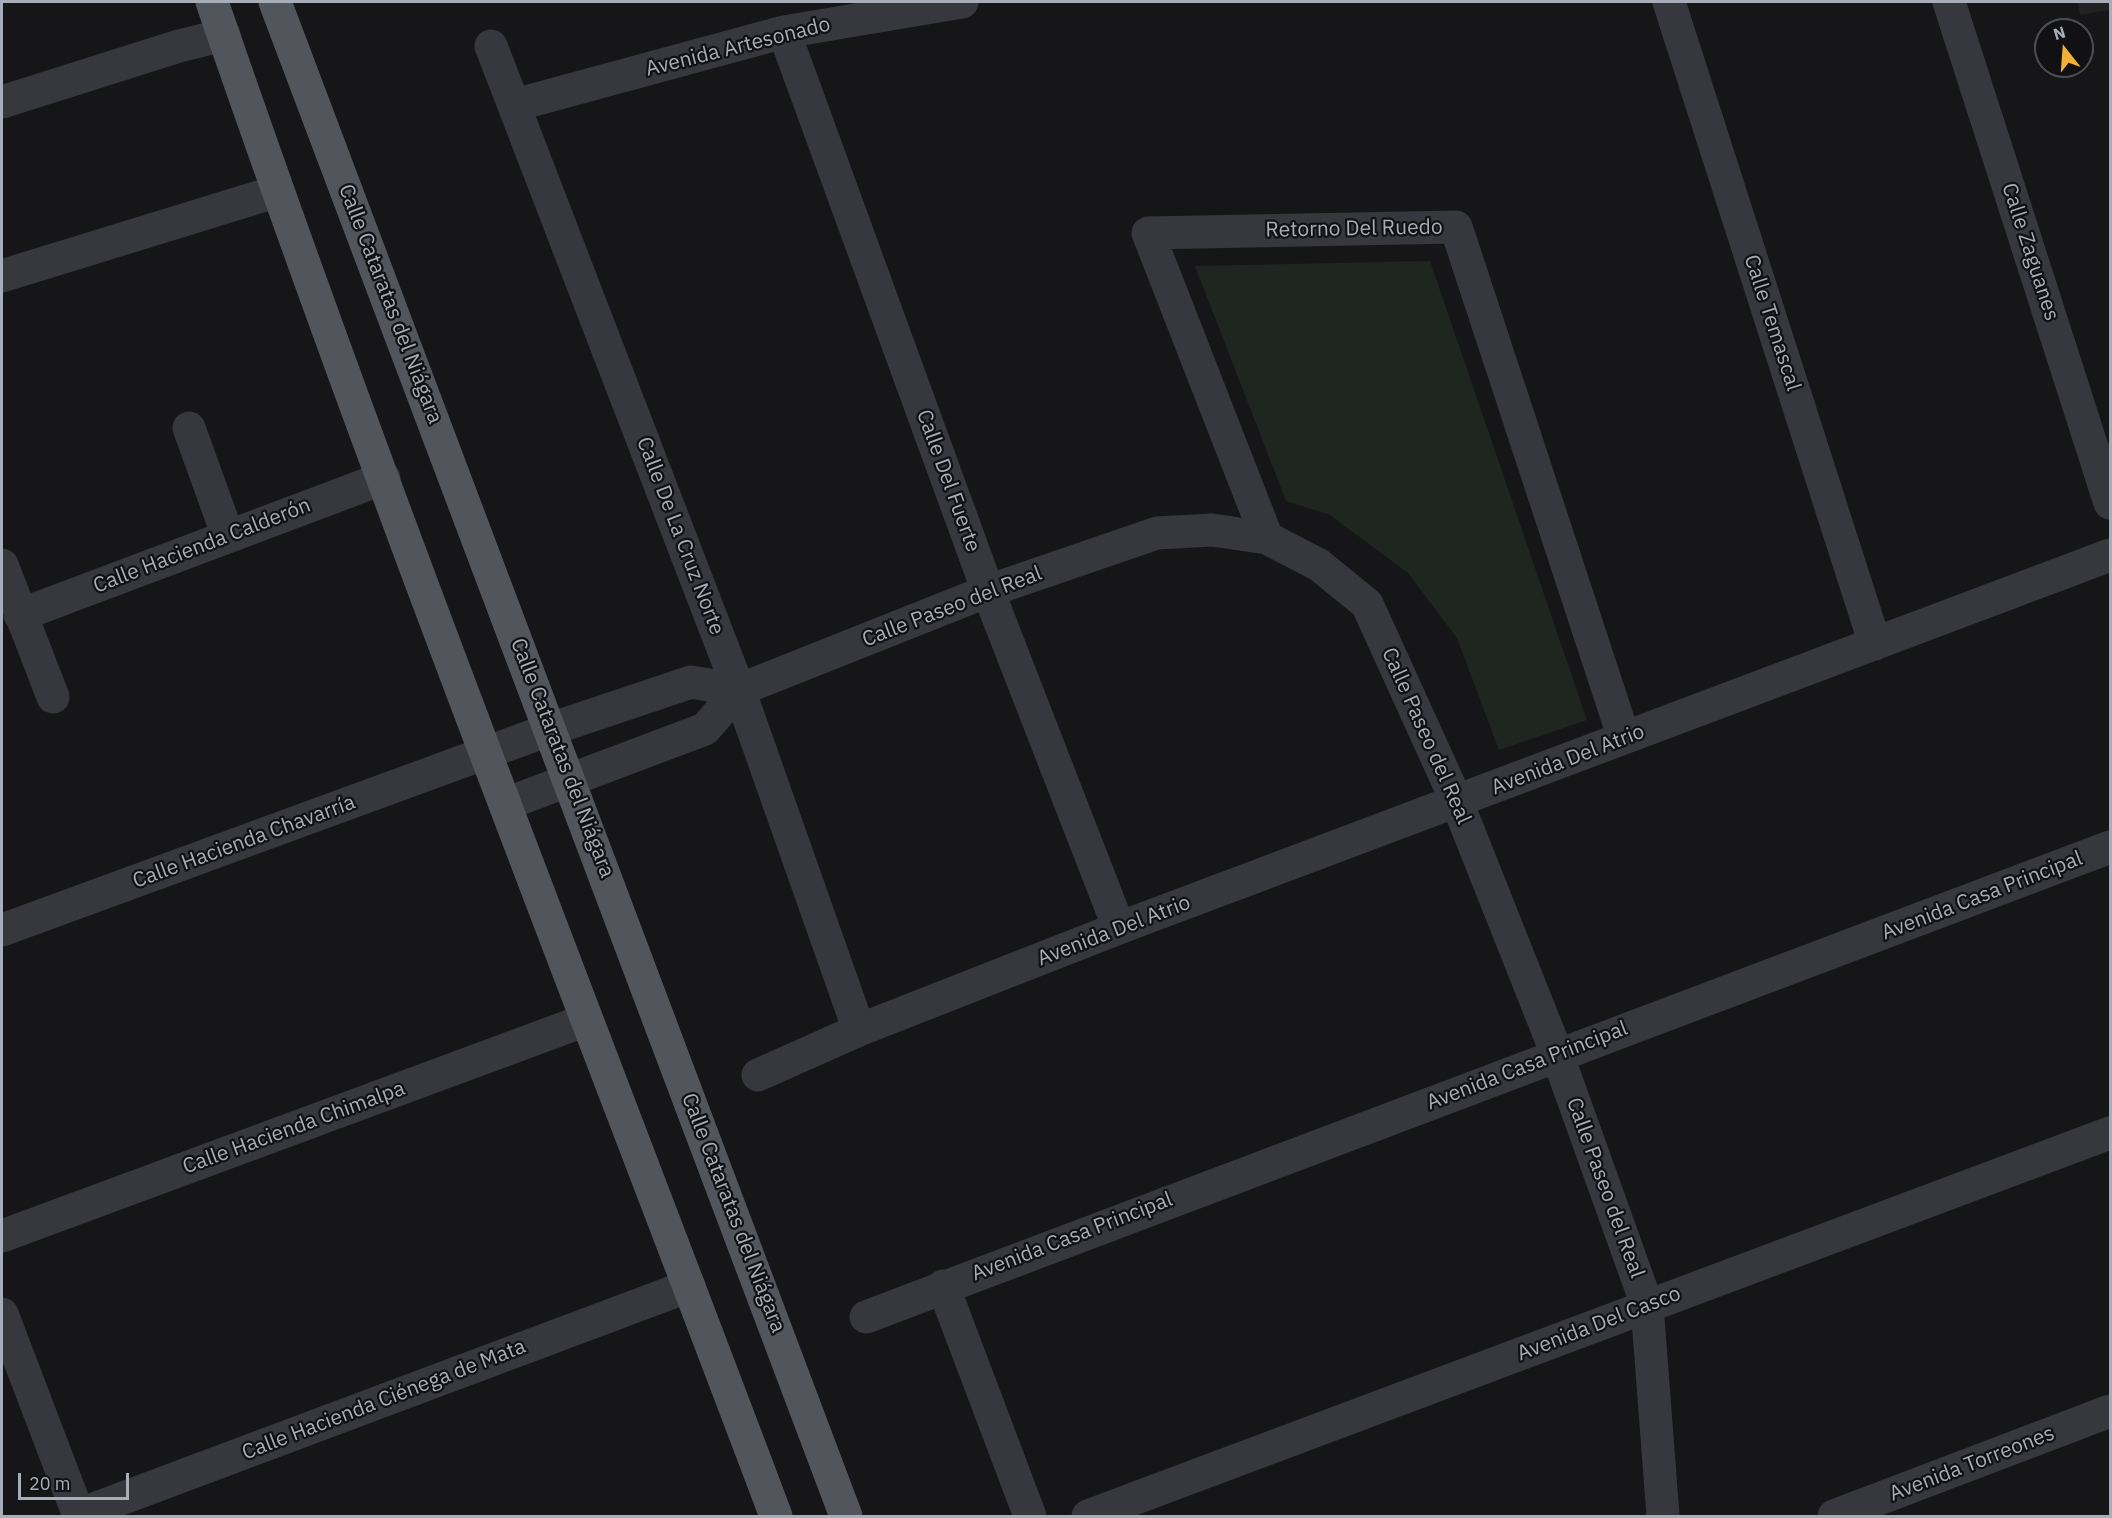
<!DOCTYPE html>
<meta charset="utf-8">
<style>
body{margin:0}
#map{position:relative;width:2112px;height:1518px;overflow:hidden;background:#161618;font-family:"IBM Plex Sans",sans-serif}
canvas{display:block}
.frame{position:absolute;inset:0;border:3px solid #a8adb8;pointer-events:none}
.north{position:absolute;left:2034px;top:18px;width:60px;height:60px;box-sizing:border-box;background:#111113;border:2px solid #4d4f55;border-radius:50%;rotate:343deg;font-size:16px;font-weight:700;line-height:24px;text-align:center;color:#a8adb8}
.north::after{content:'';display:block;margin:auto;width:21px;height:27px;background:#f2b134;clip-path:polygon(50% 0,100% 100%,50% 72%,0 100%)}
.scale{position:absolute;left:18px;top:1473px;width:111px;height:27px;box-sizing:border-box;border:3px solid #a8adb8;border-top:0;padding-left:8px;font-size:18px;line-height:21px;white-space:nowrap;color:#a8adb8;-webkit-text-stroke:4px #111113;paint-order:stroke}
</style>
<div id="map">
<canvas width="2112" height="1518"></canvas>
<div class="frame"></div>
<div class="north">N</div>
<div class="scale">20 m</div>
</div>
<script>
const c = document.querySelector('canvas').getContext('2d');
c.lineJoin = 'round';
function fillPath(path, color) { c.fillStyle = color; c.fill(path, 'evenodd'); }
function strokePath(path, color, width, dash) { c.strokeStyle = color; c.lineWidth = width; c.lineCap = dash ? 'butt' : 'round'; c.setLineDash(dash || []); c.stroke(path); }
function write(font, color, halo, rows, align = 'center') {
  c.font = font + ' "IBM Plex Sans",sans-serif'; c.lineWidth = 4.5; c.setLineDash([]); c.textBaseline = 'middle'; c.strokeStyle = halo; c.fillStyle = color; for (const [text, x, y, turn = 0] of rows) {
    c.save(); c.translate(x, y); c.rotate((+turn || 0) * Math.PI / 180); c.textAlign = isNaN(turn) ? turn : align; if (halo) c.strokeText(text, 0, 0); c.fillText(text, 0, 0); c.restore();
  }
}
const built = new Path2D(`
 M2078 2H2110V10L2080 15Z`);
const green = new Path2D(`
 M1430 261 1587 720 1499 750 1457 638 1408 573 1330 515 1286 501 1195 266Z`);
const minor = new Path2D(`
 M1669 2 1875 644
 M1949 2 2110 503
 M784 32 988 591 1119 928
 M491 46 739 690 859 1030
 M2 102 179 46 224 35
 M515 105 784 32 962 2
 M2 276 278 191
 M189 428 228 536
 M1267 538 1148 233 1456 227 1624 738
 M2 565 53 697
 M20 615 384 478
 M506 804 705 729 739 690 988 591 1157 533 1212 530 1267 538 1319 565 1367 604 1457 802 1557 1054 1647 1305 1663 1516
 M2 930 551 729 691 682 739 690
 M758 1075 859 1030 1119 928 2110 555
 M2 1236 586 1020
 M943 1286 1030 1516
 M2 1314 79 1516
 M866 1317 2110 847
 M78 1515 689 1286
 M1088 1516 2110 1133
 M1834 1516 2110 1411`);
const major = new Path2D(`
 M212 2C387 511 586 1012 776 1516
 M275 2 846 1516`);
const streetNames = [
 ["Avenida Artesonado",738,47,-14],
 ["Retorno Del Ruedo",1354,229,-1],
 ["Calle Zaguanes",2030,252,72],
 ["Calle Cataratas del Niágara",390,304,69],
 ["Calle Temascal",1772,323,72],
 ["Calle Del Fuerte",948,481,70],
 ["Calle De La Cruz Norte",680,536,69],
 ["Calle Hacienda Calderón",202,546,-21],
 ["Calle Paseo del Real",952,607,-21],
 ["Calle Paseo del Real",1426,736,66],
 ["Calle Cataratas del Niágara",562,758,69],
 ["Avenida Del Atrio",1568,760,-21],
 ["Calle Hacienda Chavarría",244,842,-20],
 ["Avenida Casa Principal",1982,896,-21],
 ["Avenida Del Atrio",1114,931,-21],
 ["Avenida Casa Principal",1527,1066,-21],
 ["Calle Hacienda Chimalpa",294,1128,-20],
 ["Calle Paseo del Real",1605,1188,70],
 ["Calle Cataratas del Niágara",733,1213,69],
 ["Avenida Casa Principal",1072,1237,-21],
 ["Avenida Del Casco",1599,1324,-21],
 ["Calle Hacienda Ciénega de Mata",384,1400,-21],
 ["Avenida Torreones",1972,1464,-21]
];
fillPath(built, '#222225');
fillPath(green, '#1e261f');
strokePath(minor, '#37383d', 33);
strokePath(major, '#53555c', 33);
write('21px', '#a8adb8', '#111113', streetNames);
</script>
